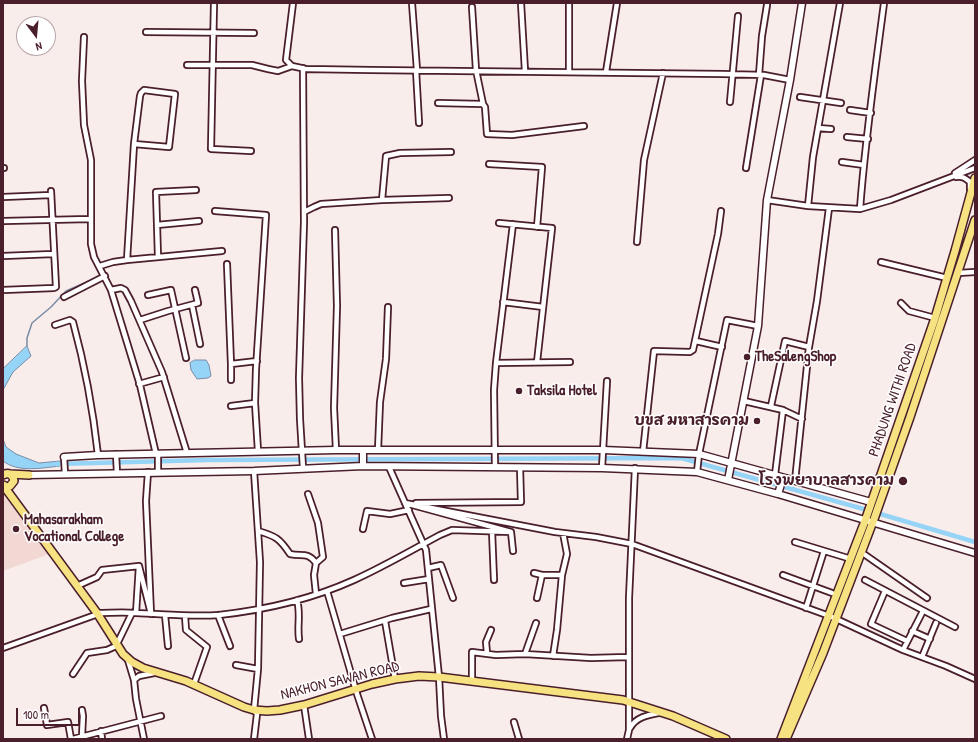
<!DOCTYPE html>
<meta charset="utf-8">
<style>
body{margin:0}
#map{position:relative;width:978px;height:742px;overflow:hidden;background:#f9edeb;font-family:"Patrick Hand",sans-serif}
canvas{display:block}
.frame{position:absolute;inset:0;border:4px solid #4a1f2b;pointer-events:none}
.north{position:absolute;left:16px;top:16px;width:40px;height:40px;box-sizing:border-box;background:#fff;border:1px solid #b7a5aa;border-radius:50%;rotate:164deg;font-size:11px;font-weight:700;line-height:16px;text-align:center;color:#4a1f2b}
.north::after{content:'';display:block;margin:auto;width:14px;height:18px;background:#4a1f2b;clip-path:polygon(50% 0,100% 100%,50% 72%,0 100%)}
.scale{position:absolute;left:16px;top:708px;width:64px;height:18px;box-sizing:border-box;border:2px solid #4a1f2b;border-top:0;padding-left:5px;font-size:12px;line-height:14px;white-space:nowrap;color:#4a1f2b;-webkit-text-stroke:3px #fff;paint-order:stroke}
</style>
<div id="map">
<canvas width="978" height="742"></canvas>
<div class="frame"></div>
<div class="north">N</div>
<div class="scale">100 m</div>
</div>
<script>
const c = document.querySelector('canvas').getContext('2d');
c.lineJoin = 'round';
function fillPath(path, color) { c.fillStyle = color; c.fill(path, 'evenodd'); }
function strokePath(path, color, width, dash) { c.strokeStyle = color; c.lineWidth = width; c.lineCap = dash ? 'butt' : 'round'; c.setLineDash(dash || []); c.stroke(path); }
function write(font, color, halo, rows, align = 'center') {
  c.font = font + ' "Patrick Hand","Playpen Sans Thai",sans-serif'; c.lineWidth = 3; c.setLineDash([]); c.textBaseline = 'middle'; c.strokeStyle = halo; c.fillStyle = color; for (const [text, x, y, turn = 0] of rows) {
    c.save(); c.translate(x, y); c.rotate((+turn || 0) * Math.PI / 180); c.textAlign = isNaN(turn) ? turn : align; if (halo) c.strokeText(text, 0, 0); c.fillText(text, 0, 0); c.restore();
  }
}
const built = new Path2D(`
 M3 493 49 554 3 571Z`);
const water = new Path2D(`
 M27 346 31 356 13 372 3 390V369Z
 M195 360H206L209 365 211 376 208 378 197 379 191 370 190 363Z
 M3 439 6 447 16 454 39 463 60 461V466C42 468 18 473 3 461Z`);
const stream = new Path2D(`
 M27 346V338L32 323 51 307 66 291 98 277`);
const canal = new Path2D(`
 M56 464 209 460 681 458 860 508 975 542`);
const street = new Path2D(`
 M214 3 211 149 251 151
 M293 3 286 60 292 66 306 69 371 70 723 74 764 75 790 80
 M412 3 417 70
 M521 3 525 71
 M569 3V72
 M472 7 476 70 483 104 485 107 487 134 512 135 584 126
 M146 32 254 33
 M84 37 82 81 84 125 91 160V244L94 257 111 290 140 385 156 454
 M187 65H252L268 69 278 71 292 66
 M303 68 304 222 299 378 300 419 303 468
 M416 70 419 123
 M606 72 617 3
 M759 75 762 36 767 5
 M800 97 841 103
 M730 102 738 16
 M438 103 483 104
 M850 110 871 113
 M818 128 831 129
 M847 137 868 139
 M842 162 864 165
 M489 164 542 167 537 227
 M3 168H4
 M746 168 761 75
 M955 173 975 160
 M956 177C963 176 965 178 970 182V189
 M3 197 51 195
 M382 200 386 156 400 153 451 152
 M767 200 808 206 860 209 891 200 975 168
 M808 206 813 157 840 3
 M860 209C865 140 875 72 884 3
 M215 211 266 215 256 369 255 403 258 451
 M304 212 314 207 321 204 382 200 449 198
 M4 221 90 219
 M499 223 552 228 537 362
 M157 225 199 221
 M335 230 337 306 334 408 336 450
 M637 242 644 160 663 73
 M3 256 53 254
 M158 257 156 192 196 190
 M127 260 134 144 140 96 141 93 144 90 175 94 169 147 134 144
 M881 262 947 278
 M227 264 231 364 257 361
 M100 266 113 262 127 260 222 251
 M958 273 975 272
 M3 290 54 288 56 287 51 191
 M111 290 121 288 125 290 131 301 162 372 187 453
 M148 295 171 290 186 358
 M64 297 105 276
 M503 302 543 307
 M901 303 909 311 935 318
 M192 305 200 344
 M140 320 168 311 198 303 195 290
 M55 325 70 320 73 322C85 366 93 410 98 455
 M696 341 722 347
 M496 363 570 362
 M231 364V380
 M139 384 164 377
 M744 401 783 410
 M231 406 255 403
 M771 406 785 341 809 347
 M378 450 380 402 386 359 388 307
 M643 452 654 351 690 352 693 350 718 234 721 211
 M116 454 117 473
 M158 454V472
 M64 457 65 474
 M389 467 426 550 439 677 441 716 444 739
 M495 467 494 390 496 363 513 224
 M602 468 607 381
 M697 472 699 454 727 320 758 326
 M775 475 783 410 802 419
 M795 481 809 347 817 301 829 208
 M308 494 318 523 323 557 316 563 314 575 316 594
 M416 503 521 502 520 467
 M363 529 367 511 390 514 409 510
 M258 531C276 536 280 539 290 554 302 557 307 551 316 563
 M492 531 494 580
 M511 532 513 551
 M795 542 851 559
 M861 552 927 598
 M428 568 441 565 453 598
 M534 573 542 575H562
 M783 575 832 593
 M865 580 955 627
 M404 583 429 579
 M77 586 97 577 102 570 139 566
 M327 591 357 694 372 739
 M885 591 871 624 907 641
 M537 598 542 575
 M297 600C301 614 297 625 299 639
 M806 608 824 551
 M97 613C110 613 123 612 136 613 164 614 191 617 219 615 264 610 312 599 354 580 383 567 412 550 440 535L452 530 511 532 405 503 555 532 596 537 632 544 832 617 903 650 946 666 975 679
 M136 613 139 566 151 614 146 501 148 472
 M165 615 168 646
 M218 615 230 646
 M185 616 186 630 207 647 194 684
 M385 621 395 679
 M912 631 930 639
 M340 634 392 618 431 609
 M3 648 98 614
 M903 650 923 611
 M487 653 486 642 491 630
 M525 654 536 623
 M553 656 557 630 562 575 567 554 563 533
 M922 657 936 623
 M128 660 134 680 136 699 144 739
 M236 665 258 669
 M73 674 87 653 107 650 116 646 132 613
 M134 680 139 676 154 673
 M472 681V652L496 655 525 654 591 658 628 657
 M304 705 309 739
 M44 708 47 725 68 722 71 739
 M514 722 519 739
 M630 728C636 717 648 715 659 713
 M101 731 102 739
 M82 736 83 716 82 710
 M73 739 161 716
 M254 739 257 714 254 710 258 669 260 562 254 471
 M627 739 629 730V598L635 468`);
const secondary = new Path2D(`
 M64 457 98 455 336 450H603L699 454 871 502
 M363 466V450
 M29 475 254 471 363 466 602 468 697 472 778 494 975 553
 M728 480 758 326 767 200 790 80 802 3
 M778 494 783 478`);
const primary = new Path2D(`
 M10 474 29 475
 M3 475C8 472 13 474 14 481L10 486 7 487 3 485
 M3 485 97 613 123 654 132 662 143 668 186 681 244 707 254 710 267 711 280 710 304 705 372 684 395 679 419 676 439 677 623 700 673 716 726 739
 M781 739 865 521 935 318 955 251 975 178
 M786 739 823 653 874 519 910 417 975 220`);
const markers = [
 [747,357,4,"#4a1f2b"],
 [519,391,4,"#4a1f2b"],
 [757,421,4,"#4a1f2b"],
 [903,481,5,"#4a1f2b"],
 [16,529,4,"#4a1f2b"]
];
const poiNames = [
 ["TheSalengShop",755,357],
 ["Taksila Hotel",527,391],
 ["บขส มหาสารคาม",749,421,"right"],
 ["โรงพยาบาลสารคาม",894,481,"right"],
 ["Mahasarakham",24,520],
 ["Vocational College",24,537]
];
const streetNames = [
 ["PHADUNG WITHI ROAD",893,400,-71],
 ["NAKHON SAWAN ROAD",340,681,-14]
];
fillPath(built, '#f1d8d2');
fillPath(water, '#96d4f7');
strokePath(water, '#788ca5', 1);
strokePath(stream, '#788ca5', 1.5);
strokePath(canal, '#96d4f7', 4.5);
strokePath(street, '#4a1f2b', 8);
strokePath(secondary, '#4a1f2b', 9);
strokePath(primary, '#4a1f2b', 10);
strokePath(street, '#fff', 4.5);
strokePath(secondary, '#fff', 6);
strokePath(primary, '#f7e281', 7);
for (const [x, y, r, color] of markers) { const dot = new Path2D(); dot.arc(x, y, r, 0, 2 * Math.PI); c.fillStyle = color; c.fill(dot); strokePath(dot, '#fff', 1.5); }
write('bold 15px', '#4a1f2b', '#fff', poiNames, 'left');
write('15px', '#4a1f2b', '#fff', streetNames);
</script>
